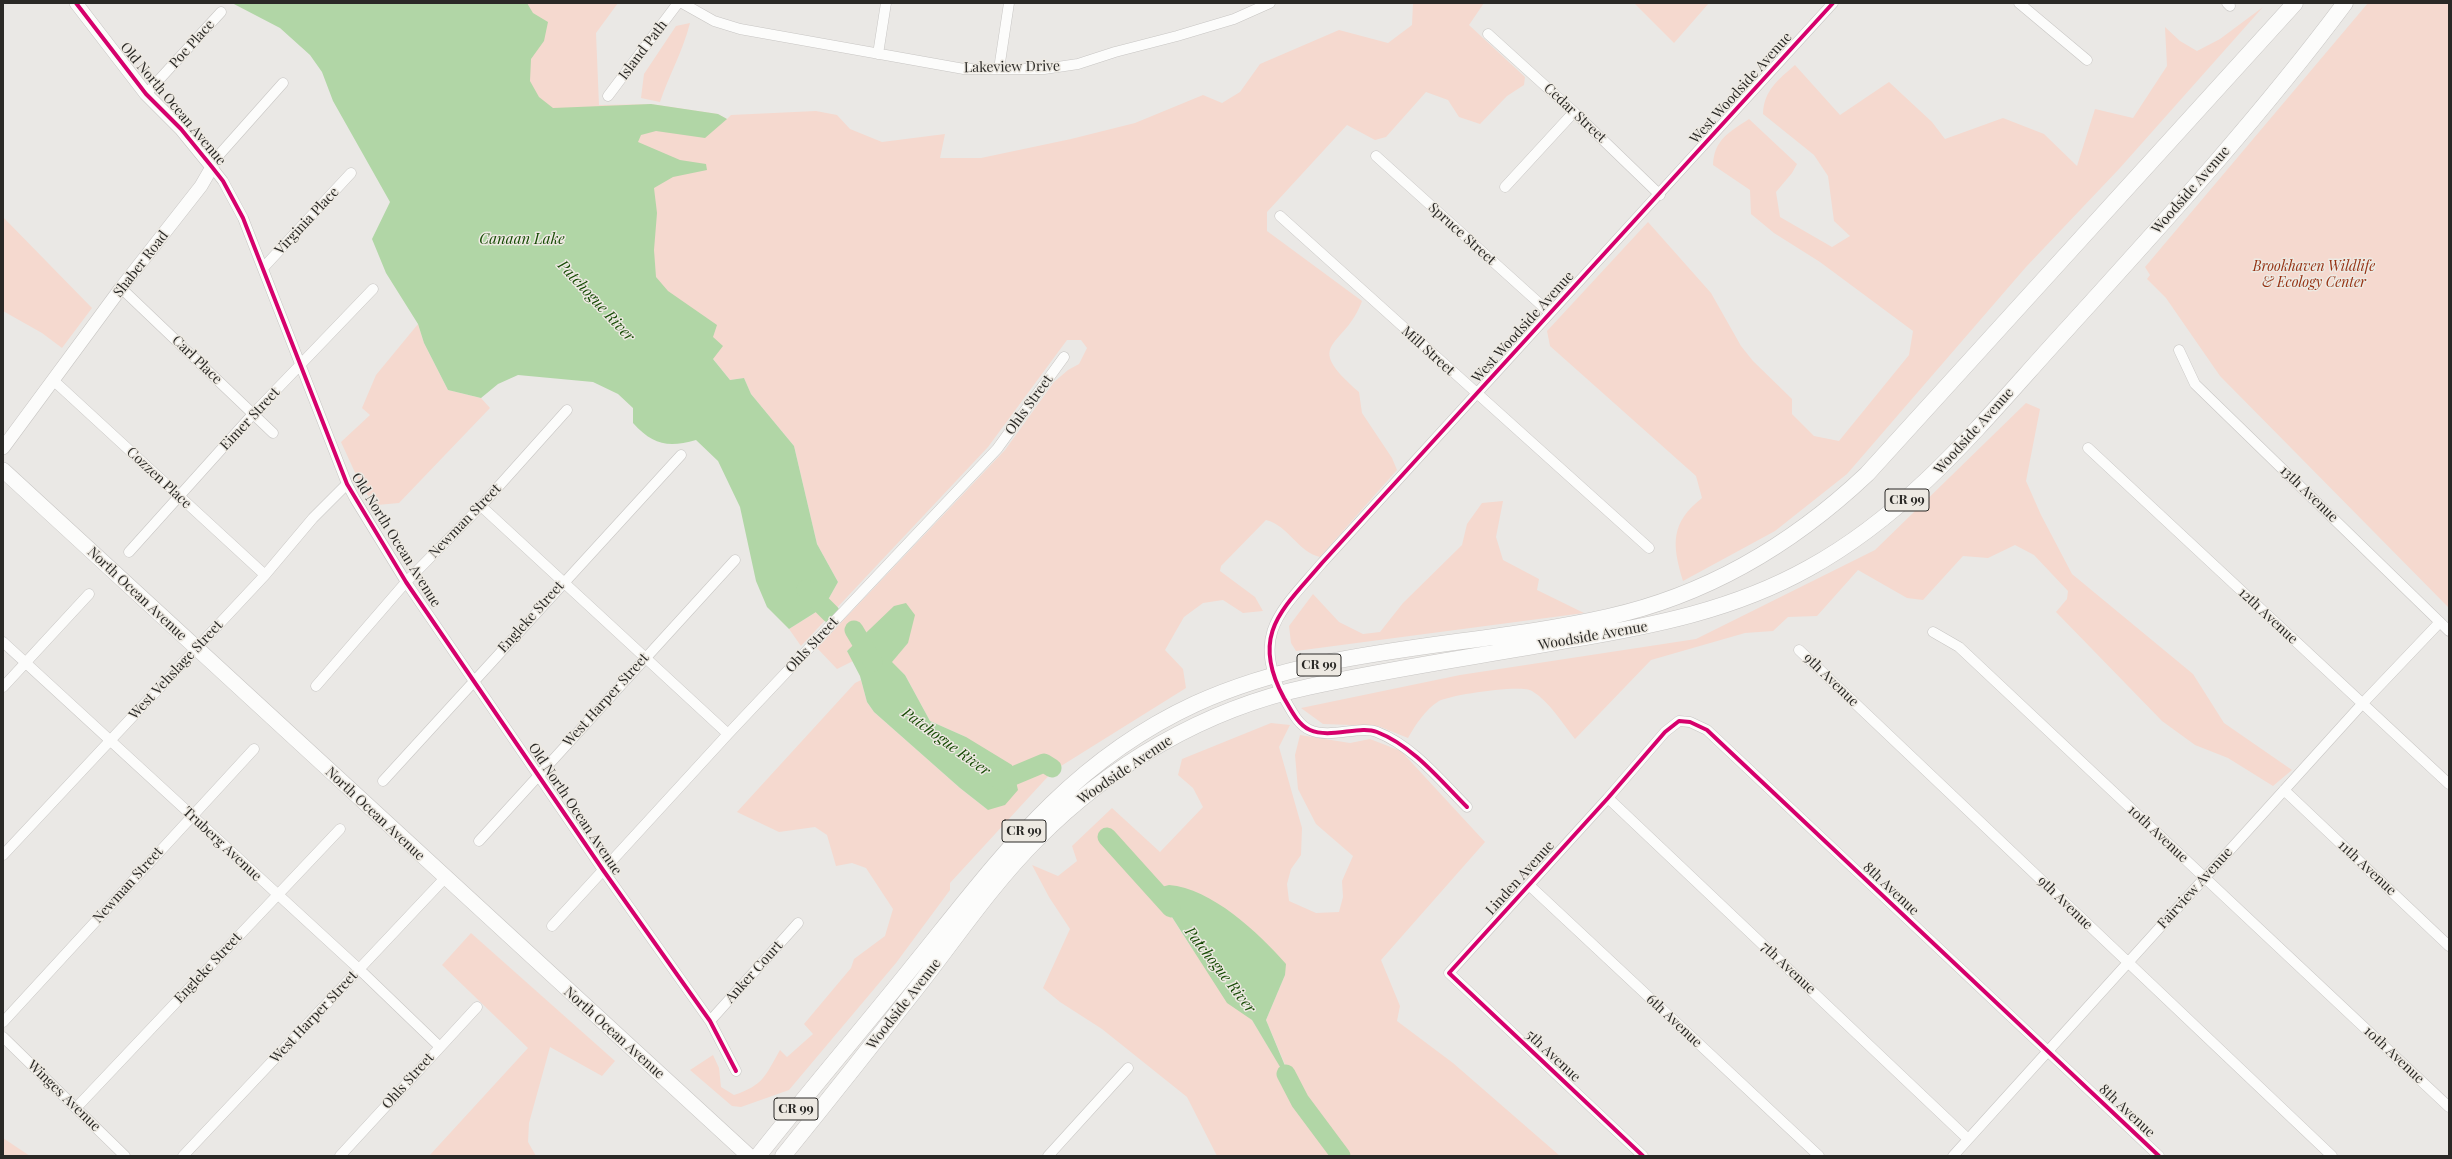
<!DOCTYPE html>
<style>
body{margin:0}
#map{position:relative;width:2452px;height:1159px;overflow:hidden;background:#eae8e5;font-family:"Playfair Display",serif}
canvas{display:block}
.frame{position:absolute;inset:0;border:4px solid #2a2926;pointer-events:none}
</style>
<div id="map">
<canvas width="2452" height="1159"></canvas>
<div class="frame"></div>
</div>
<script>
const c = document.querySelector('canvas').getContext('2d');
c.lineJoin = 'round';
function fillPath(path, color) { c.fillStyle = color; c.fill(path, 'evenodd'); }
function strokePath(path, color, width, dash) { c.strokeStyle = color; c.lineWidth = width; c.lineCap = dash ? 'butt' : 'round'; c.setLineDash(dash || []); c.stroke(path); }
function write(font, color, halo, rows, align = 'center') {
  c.font = font + ' "Playfair Display",serif'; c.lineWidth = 3; c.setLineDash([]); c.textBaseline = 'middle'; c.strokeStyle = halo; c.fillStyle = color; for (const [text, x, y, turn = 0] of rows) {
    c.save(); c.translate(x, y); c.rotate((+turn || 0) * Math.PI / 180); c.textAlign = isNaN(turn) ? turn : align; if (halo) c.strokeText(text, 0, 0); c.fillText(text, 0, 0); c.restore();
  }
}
const green = new Path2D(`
 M428 3H618L596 33 599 105 651 104 718 114 727 119 731 115 816 111 837 115 850 129 882 142 945 134 940 158H981L1071 139 1135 123 1203 95 1222 103 1240 92 1260 64 1339 30 1388 43 1412 25 1413 3H1484L1469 25 1525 77 1524 85 1507 96 1480 124 1459 117 1448 100 1426 92 1386 137 1375 140 1347 125 1267 212V231L1362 301C1345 349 1300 341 1359 392L1362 413 1392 458 1397 470 1320 557C1298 552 1289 526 1266 520L1221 566 1220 571 1255 597 1263 611 1243 613 1223 600 1203 603 1184 617 1165 650 1183 669 1186 688 1053 771 950 883V890L896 963 789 1090 741 1107 732 1106 690 1070 713 1055 719 1068 721 1087 734 1095C764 1085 765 1076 780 1050L787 1057 813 1034 804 1024 851 968 854 959 885 936 893 909 866 868 852 863 836 866 827 835 815 827 779 832 737 812 855 683 861 680 867 702 874 712 960 788 988 810 966 737 930 721 905 675 891 662 908 643 847 650 853 661 837 669 817 648 1005 450 1054 382 1068 370 1079 364 1087 348 1081 340H1067L988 447 801 646 789 629 824 607 838 582 817 544 794 446 751 394 744 378 730 380Z
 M1634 3H1709L1674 43Z
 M2368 3H2449V608L2220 376 2166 298 2147 279 2150 275 2145 267Z
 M2263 7 2119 169 2026 267 1847 474 1775 531 1683 581C1672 545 1670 523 1702 498L1696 476 1550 346 1547 331 1648 222 1711 293 1741 346 1753 361 1792 399V414L1814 436 1839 441 1909 355 1913 331 1820 262 1774 233 1751 214 1750 190 1713 165C1714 140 1729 132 1749 119L1797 164 1792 173 1776 192 1780 217 1832 247 1850 236 1834 221 1828 176 1814 155 1763 114C1764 90 1778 80 1795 65L1840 115 1889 82 1932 122 1945 139 2003 118 2044 134 2077 166 2095 109 2133 118 2167 66 2165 27 2180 41 2197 51 2220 39Z
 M690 23C683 51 669 75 660 102L641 98 644 74 676 26Z
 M3 217 92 308 62 348 42 333 3 311Z
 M418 324 424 343 448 390 481 398 490 408 399 503 377 505 363 490 341 442 370 415 362 408 376 375Z
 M2026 403 2040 409 2026 481 2041 515 2072 574 2193 674 2224 723 2292 770 2273 786 2228 758 2195 745 2162 721 2056 612 2067 599 2068 591 2034 555 2015 545 1988 558 1963 556 1923 600 1907 598 1858 570 1817 616 1788 617 1773 631 1745 633 1651 660 1575 739C1562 723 1550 702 1532 691 1521 684 1450 695 1439 701 1425 710 1416 724 1408 738L1378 726 1323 724 1301 708 1460 675 1696 639 1875 550Z
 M1503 501 1496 537 1503 560 1539 579 1537 590 1584 613 1296 651 1291 643 1289 626 1313 594 1339 622 1363 634 1380 632 1403 603 1462 545 1467 524 1482 503Z
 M1271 723 1290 725 1279 747 1302 828 1301 855 1291 869 1287 884 1289 901 1316 913 1339 912 1343 897 1342 881 1353 856 1316 824 1298 789 1295 755 1300 735 1350 743 1370 739 1401 751 1485 842 1381 960 1400 1006 1397 1021 1453 1063 1560 1156H1217L1187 1097 1102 1029 1060 1002 1043 988 1070 929 1049 897 1032 865 1058 876 1077 861 1072 846 1112 808 1160 852 1203 807 1193 788 1178 775 1182 759ZM1154 889 1285 975 1266 1020 1297 1093 1252 1020 1189 944Z
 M471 933 615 1061 602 1076 550 1047 529 1123 528 1142 536 1156H429L528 1048 442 965Z
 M3 1138 30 1156H3Z`);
const water = new Path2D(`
 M232 3H527L533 13 548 22 544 41 531 59 530 81 539 97 553 108 651 104 718 114 727 119 705 138 656 131 641 135 638 142 680 160 706 164 707 170 673 177 654 188 657 213 654 250 656 277 668 291 717 325 713 337 723 346 713 359 730 380 744 378 751 394 794 446 817 544 838 582 824 607 789 629 767 607 756 581 740 507 718 461 696 440C668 448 653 445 633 423V408L618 394 593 382 518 375 498 384 481 398 448 390 424 343 418 324 386 273 372 239 390 202 333 101 322 72 310 55 280 28Z
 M906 603 915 615 908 643 892 662 905 675 930 721 966 737 1012 765 1018 790 1005 805 988 810 960 788 874 712 867 702 860 676 847 651 894 606Z
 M1169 885C1211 888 1259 933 1286 964L1285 975 1266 1020 1298 1097 1252 1020 1227 1003 1154 889Z`);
const river = new Path2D(`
 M806 589 831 614
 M854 630 873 662
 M993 775 1001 781 1044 763 1052 768
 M1107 837 1171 908
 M1286 1074 1300 1101 1341 1156`);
const minor = new Path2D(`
 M682 3 714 21 740 29 964 69H1044L1078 64 1115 52 1177 36 1234 19 1270 3
 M2019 3 2087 60
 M2227 3 2230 6
 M1488 34 1574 112 1660 195
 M878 54 886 3
 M999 69 1009 3
 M283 83 219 155 212 167 223 181 243 218 347 484 355 499 406 582 603 870 710 1021 736 1071
 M146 94 221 12
 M608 96 678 3
 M1376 156 1549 312
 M1505 187 1574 112
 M1280 216 1649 548
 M263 268 351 173
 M121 288 273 433
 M2179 350 2195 384 2449 631
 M53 380 265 575
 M2088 448 2449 784
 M481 506 728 734
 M129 552 253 414 373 289
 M1933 632 1959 647 2449 1107
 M3 642 359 969 440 1047
 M1799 650 2332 1156
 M316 686 406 582 481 506 567 410
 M3 687 89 594
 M383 781 681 455
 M2284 790 2449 946
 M1608 798 1968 1139
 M1467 807C1440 780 1413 746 1377 732 1360 725 1330 739 1310 730 1298 725 1291 710 1284 698 1249 634 1283 609 1322 563L1833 3
 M479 841 735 560
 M3 855 265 575 313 518 347 484
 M1529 885 1819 1156
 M552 926 728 734 997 449 1064 357
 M710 1021 798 923
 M3 1022 254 749
 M3 1037 125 1156
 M76 1108 340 829
 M183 1156 445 878
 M340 1156 477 1007
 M1048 1156 1128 1068
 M1643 1156 1449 973 1608 798 1665 732 1679 721 1690 722 1707 730 2159 1156
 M1953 1156 2362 704 2440 622`);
const tertiary = new Path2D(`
 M3 448 121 288 201 186 212 167 181 129 146 94 76 3`);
const secondary = new Path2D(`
 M3 470 749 1156`);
const primary = new Path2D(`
 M758 1156C807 1094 859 1033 909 971 996 864 1065 764 1195 704 1324 645 1471 648 1608 617 1707 595 1794 543 1867 474L2295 3
 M783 1156C830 1098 876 1040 922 981 959 933 994 882 1037 839 1110 765 1205 709 1308 687 1393 668 1481 656 1568 640 1652 626 1734 610 1809 568 1916 509 1987 416 2068 328 2164 222 2260 117 2345 3`);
const cycleway = new Path2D(`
 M76 3 146 94 181 129 212 167 223 181 243 218 347 484 406 582 603 870 710 1021 736 1071
 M1467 807C1440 780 1413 746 1377 732 1360 725 1330 739 1310 730 1298 725 1291 710 1284 698 1249 634 1283 609 1322 563L1833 3
 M1643 1156 1449 973 1608 798 1665 732 1679 721 1690 722 1707 730 2159 1156`);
const shields = [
 [1907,500,44],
 [1319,665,44],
 [1024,831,44],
 [796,1109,44]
];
const shieldNames = [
 ["CR 99",1907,500],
 ["CR 99",1319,665],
 ["CR 99",1024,831],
 ["CR 99",796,1109]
];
const streetNames = [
 ["Poe Place",192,44,-48],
 ["Island Path",643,50,-53],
 ["Lakeview Drive",1012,67,-1],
 ["West Woodside Avenue",1741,88,-48],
 ["Old North Ocean Avenue",173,104,50],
 ["Cedar Street",1575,113,43],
 ["Woodside Avenue",2191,190,-49],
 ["Virginia Place",307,221,-47],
 ["Spruce Street",1462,234,42],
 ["Shaber Road",141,264,-52],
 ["West Woodside Avenue",1523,327,-48],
 ["Mill Street",1428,351,42],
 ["Carl Place",197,360,44],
 ["Ohls Street",1029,405,-54],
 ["Eimer Street",250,419,-47],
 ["Woodside Avenue",1974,431,-48],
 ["Cozzen Place",159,478,43],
 ["13th Avenue",2309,494,44],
 ["Newman Street",465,521,-46],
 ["Old North Ocean Avenue",396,540,58],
 ["North Ocean Avenue",137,594,43],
 ["12th Avenue",2268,616,43],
 ["Engleke Street",531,617,-48],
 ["Woodside Avenue",1593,636,-10],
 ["Ohls Street",812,645,-47],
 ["West Vehslage Street",176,670,-47],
 ["9th Avenue",1831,680,44],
 ["West Harper Street",606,700,-48],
 ["Woodside Avenue",1125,770,-34],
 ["Old North Ocean Avenue",575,809,56],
 ["North Ocean Avenue",375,814,43],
 ["10th Avenue",2158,834,43],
 ["Truberg Avenue",222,844,43],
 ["11th Avenue",2367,868,43],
 ["Linden Avenue",1520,878,-48],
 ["Newman Street",128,885,-48],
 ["Fairview Avenue",2195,888,-48],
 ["8th Avenue",1891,889,43],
 ["9th Avenue",2065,903,44],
 ["Engleke Street",208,968,-47],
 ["7th Avenue",1788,968,43],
 ["Anker Court",754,972,-48],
 ["Woodside Avenue",904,1004,-52],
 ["West Harper Street",314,1017,-47],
 ["6th Avenue",1674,1021,43],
 ["North Ocean Avenue",614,1033,42],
 ["10th Avenue",2394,1055,43],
 ["5th Avenue",1553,1056,43],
 ["Ohls Street",408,1081,-48],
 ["Winges Avenue",64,1096,44],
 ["8th Avenue",2127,1111,43]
];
const parkNames = [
 ["Brookhaven Wildlife",2314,267],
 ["& Ecology Center",2314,283]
];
const waterNames = [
 ["Canaan Lake",522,239],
 ["Patchogue River",596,301,47],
 ["Patchogue River",946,742,36],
 ["Patchogue River",1220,970,52]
];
fillPath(green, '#f5d9cf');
fillPath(water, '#b1d6a6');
strokePath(river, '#b1d6a6', 19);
strokePath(minor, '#c7c5c3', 11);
strokePath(tertiary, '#c7c5c3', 14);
strokePath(secondary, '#c7c5c3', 16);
strokePath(primary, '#c7c5c3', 17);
strokePath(minor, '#fcfcfb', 10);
strokePath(tertiary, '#fcfcfb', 13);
strokePath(secondary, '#fcfcfb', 15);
strokePath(primary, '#fcfcfb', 16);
strokePath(cycleway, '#d6006c', 4);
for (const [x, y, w] of shields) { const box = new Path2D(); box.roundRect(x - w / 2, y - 11, w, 22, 3); c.fillStyle = '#ede9e2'; c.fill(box); strokePath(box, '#2a2926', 1); }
write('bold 13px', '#2a2926', null, shieldNames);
write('14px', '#2a2926', '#ede9e2', streetNames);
write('italic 14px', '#953213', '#ede9e2', parkNames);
write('italic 15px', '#164a04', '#ede9e2', waterNames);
</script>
